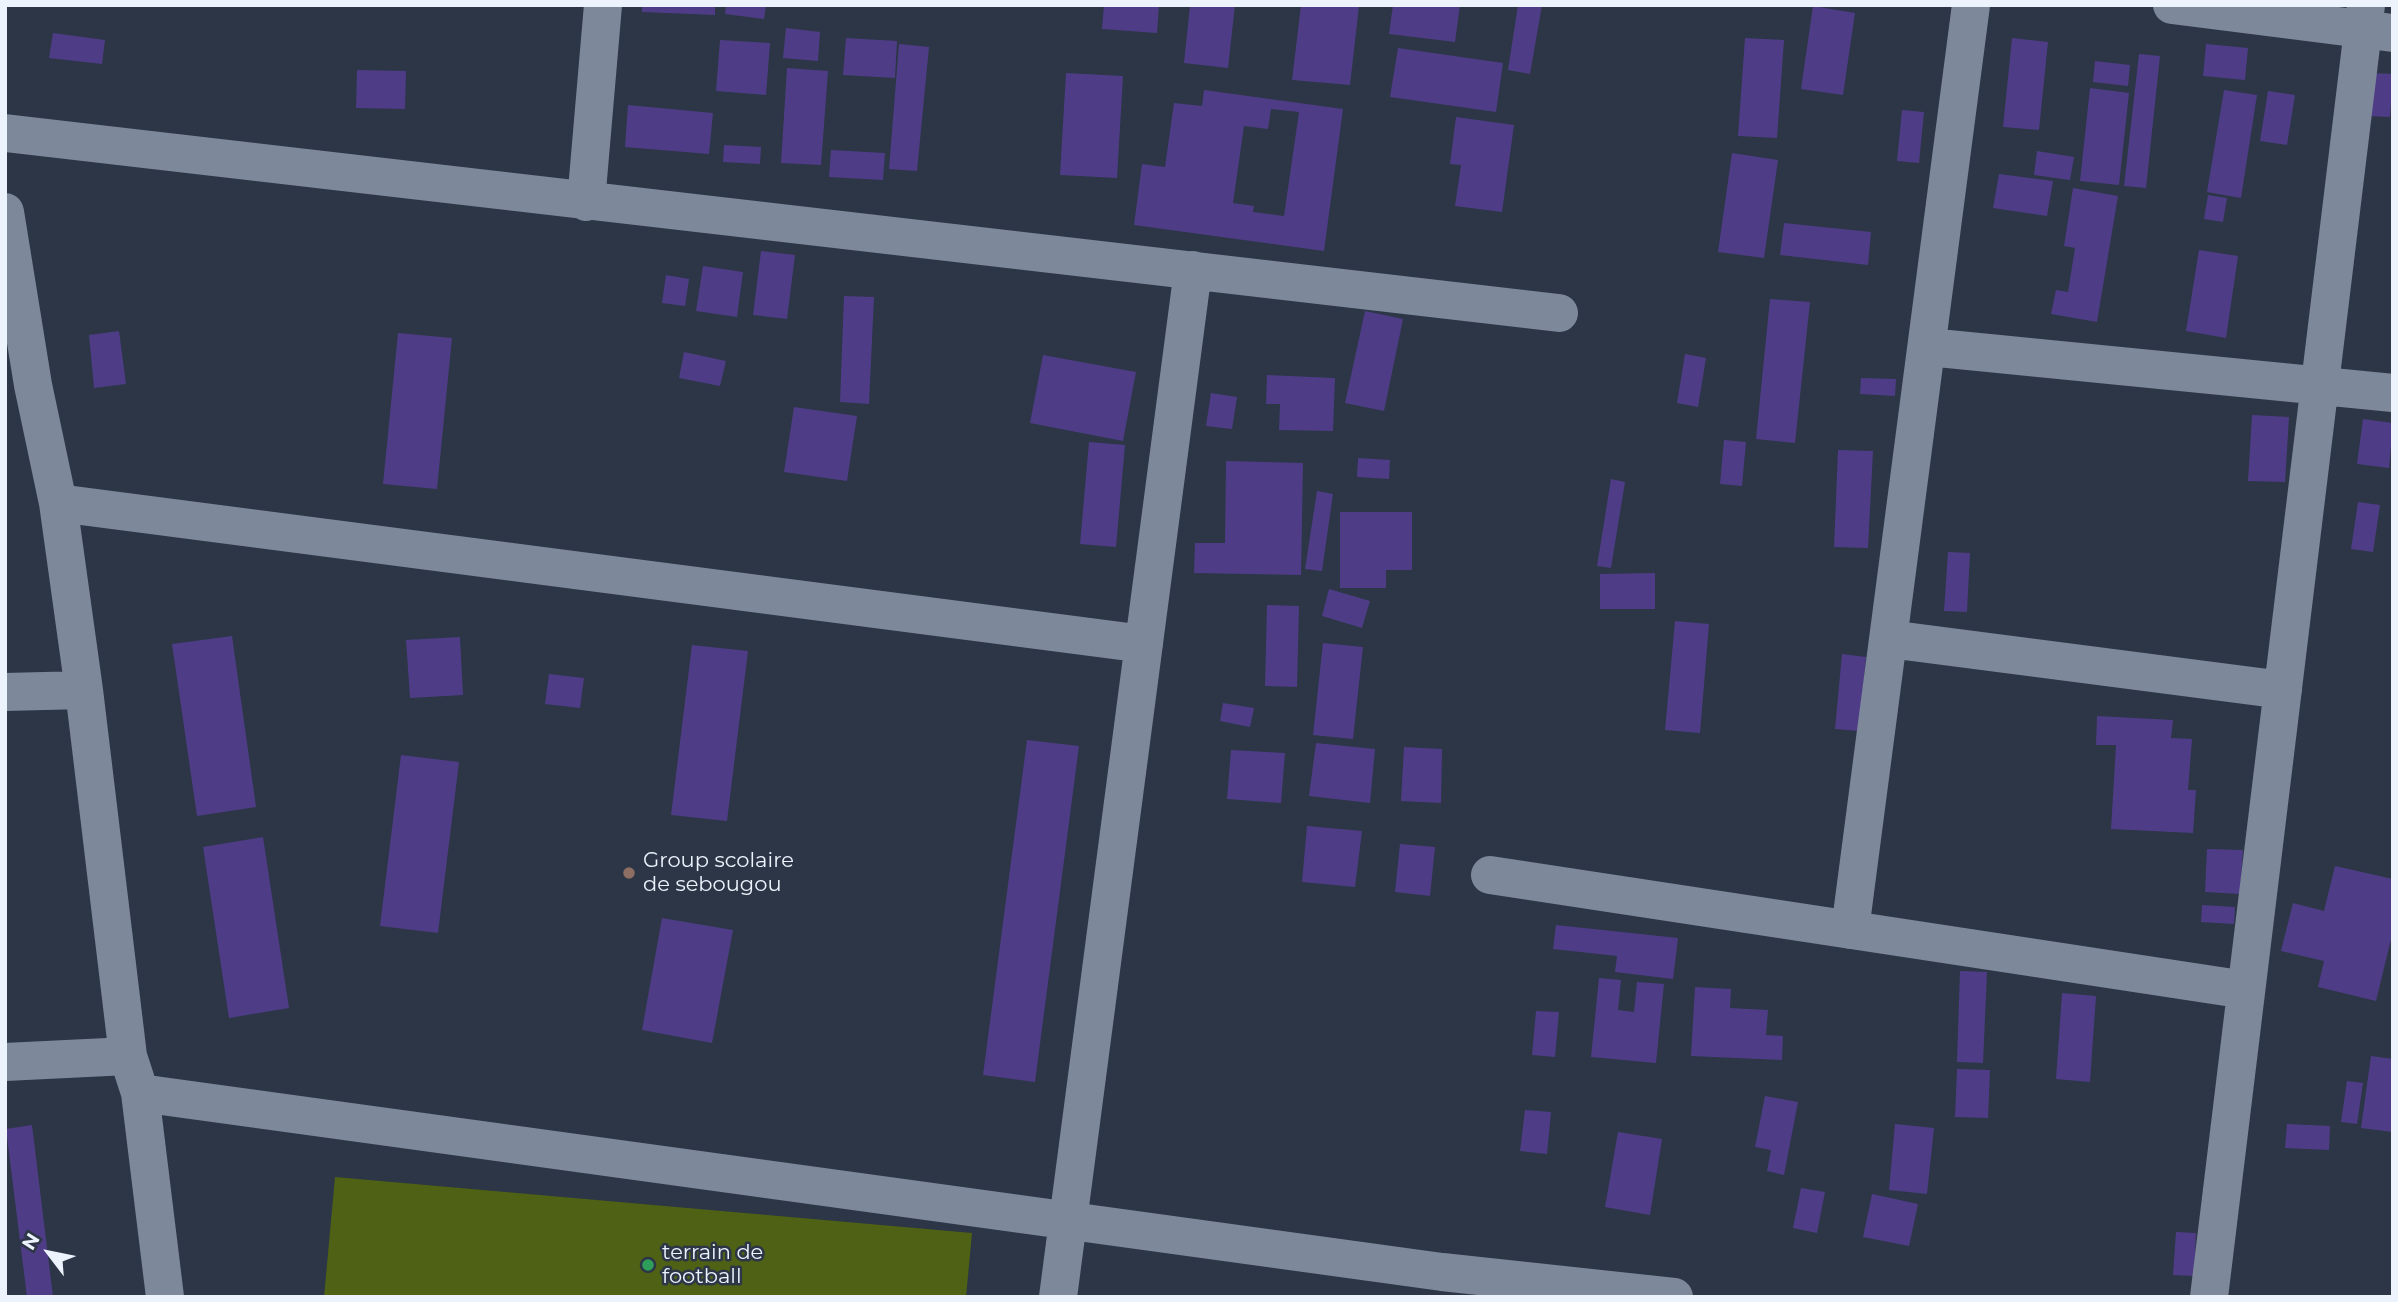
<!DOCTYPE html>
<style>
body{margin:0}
#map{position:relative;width:2398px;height:1302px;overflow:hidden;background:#2c3646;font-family:Montserrat,sans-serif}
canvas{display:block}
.frame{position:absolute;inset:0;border:7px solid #ecf3fd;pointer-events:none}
.north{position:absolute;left:14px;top:1218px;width:70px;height:70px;-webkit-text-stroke:5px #2c3646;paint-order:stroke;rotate:302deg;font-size:19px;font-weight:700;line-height:28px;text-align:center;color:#ecf3fd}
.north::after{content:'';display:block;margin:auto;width:24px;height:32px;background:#ecf3fd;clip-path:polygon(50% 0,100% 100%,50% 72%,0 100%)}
</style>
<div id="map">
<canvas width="2398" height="1302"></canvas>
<div class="frame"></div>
<div class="north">N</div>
</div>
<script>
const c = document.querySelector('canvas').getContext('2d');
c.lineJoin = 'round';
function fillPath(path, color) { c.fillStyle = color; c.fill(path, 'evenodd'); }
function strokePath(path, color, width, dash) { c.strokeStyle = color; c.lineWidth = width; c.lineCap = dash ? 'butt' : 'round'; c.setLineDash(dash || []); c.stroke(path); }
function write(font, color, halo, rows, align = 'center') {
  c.font = font + ' Montserrat,sans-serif'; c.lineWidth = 5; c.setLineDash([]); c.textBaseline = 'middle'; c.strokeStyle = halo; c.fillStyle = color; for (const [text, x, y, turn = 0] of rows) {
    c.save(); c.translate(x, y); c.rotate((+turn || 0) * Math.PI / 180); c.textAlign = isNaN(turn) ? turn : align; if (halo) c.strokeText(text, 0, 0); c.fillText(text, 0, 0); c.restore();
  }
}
const green = new Path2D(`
 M335 1177 972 1233 966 1297H324Z`);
const building = new Path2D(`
 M642 5H715V15L642 12Z
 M726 5H766L764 19 725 14Z
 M1104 5H1159L1157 33 1102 29Z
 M1190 5H1235L1228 68 1184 63Z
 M1301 5 1359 6 1350 85 1292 80Z
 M1393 5H1460L1455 42 1389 34Z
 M1518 5H1542L1530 74 1508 70Z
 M1813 6 1855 13 1843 95 1801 89Z
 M786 28 820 32 818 61 783 58Z
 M53 33 105 40 102 64 49 58Z
 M846 38 897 41 895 78 843 75Z
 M1745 38 1784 40 1777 138 1738 136Z
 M2012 38 2048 42 2039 130 2003 127Z
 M720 40 770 43 766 95 716 91Z
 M899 44 929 47 917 171 889 169Z
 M2206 44 2248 48 2245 80 2203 76Z
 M1398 48 1503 63 1496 112 1390 97Z
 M2139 54 2160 56 2146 188 2124 186Z
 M2095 61 2130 65 2128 86 2093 82Z
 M787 68 828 71 821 165 781 163Z
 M357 70 406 71 405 109 356 108Z
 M1066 73 1123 76 1117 178 1060 175Z
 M2371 73 2393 74 2390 117 2368 116Z
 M2090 88 2129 93 2119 185 2080 181Z
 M1204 90 1343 109 1324 251 1134 225 1142 164 1165 167 1174 103 1202 106ZM1271 109 1299 112 1284 216 1253 212 1254 206 1233 203 1244 126 1268 129Z
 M2224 90 2257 95 2241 198 2207 192Z
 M2268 91 2295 95 2287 145 2260 141Z
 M628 105 713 113 709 154 625 147Z
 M1902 110 1924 112 1919 163 1897 161Z
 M1456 117 1514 125 1502 212 1455 206 1461 165 1450 164Z
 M724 145 761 147 760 164 723 162Z
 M831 150 885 153 883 180 829 177Z
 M2037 151 2074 157 2070 180 2034 175Z
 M1732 153 1778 160 1764 258 1718 252Z
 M1999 174 2053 181 2047 216 1993 208Z
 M2073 188 2118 196 2097 322 2051 314 2056 290 2068 292 2075 248 2064 246Z
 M2208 195 2227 198 2223 222 2204 219Z
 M1784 223 1871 232 1868 265 1780 255Z
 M2199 250 2238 256 2226 338 2186 331Z
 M761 251 795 255 787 319 753 315Z
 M703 266 743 272 737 317 696 311Z
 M666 275 689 279 685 306 662 303Z
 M844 296 874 297 869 404 840 402Z
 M1770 299 1810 302 1795 443 1756 439Z
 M1365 311 1403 319 1384 411 1345 403Z
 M119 331 126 384 94 388 89 335Z
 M398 333 452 338 437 489 383 484Z
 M684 352 726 361 720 386 679 378Z
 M1685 354 1706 358 1698 407 1677 403Z
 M1043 355 1136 372 1123 441 1030 423Z
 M1267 375 1335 378 1333 431 1279 430 1280 404H1266Z
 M1861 378 1896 379 1895 396 1860 394Z
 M1211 393 1237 397 1232 429 1206 426Z
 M794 407 857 416 847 481 784 472Z
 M2252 415 2289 417 2285 482 2248 481Z
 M2363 419 2393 423 2389 468 2357 464Z
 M1724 440 1746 442 1742 486 1720 484Z
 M1089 442 1125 445 1116 547 1080 544Z
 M1838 450 1873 451 1868 548 1834 547Z
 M1358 458 1390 460 1389 479 1357 477Z
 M1226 461 1303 463 1301 575 1194 573 1195 543H1225Z
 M1611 479 1625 482 1611 568 1597 566Z
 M1317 491 1333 494 1322 571 1305 569Z
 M2358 502 2380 505 2373 552 2351 549Z
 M1340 512H1412V570H1386V588H1340Z
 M1948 552 1970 553 1967 612 1944 611Z
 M1655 573V609H1600V574Z
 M1329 589 1370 601 1362 628 1322 616Z
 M1267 605 1299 606 1297 687 1265 686Z
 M1675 621 1709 624 1700 733 1665 730Z
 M232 636 256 807 197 816 172 644Z
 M460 637 463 695 410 698 406 640Z
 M1323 643 1363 647 1353 739 1313 735Z
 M692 645 748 651 727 821 671 815Z
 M1842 654 1866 657 1859 731 1835 729Z
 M549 674 584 678 580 708 545 704Z
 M1223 703 1254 708 1250 727 1220 721Z
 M2097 716 2173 720 2171 738 2192 739 2188 790H2196L2193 833 2111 829 2116 745H2096Z
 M1027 740 1079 746 1035 1082 983 1075Z
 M1316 743 1375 749 1370 803 1309 796Z
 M1404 747 1442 749 1441 803 1401 801Z
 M1231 750 1285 753 1281 803 1227 799Z
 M401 755 459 762 438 933 380 926Z
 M1307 826 1362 831 1355 887 1302 882Z
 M263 837 289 1008 229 1018 203 847Z
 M1400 844 1435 847 1430 896 1395 892Z
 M2207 849 2243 850 2240 894 2205 892Z
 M2335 866 2393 879V931L2376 1001 2318 987 2324 961 2281 951 2293 903 2324 911Z
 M2202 905 2235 907 2234 924 2201 922Z
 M662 918 733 930 712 1043 642 1030Z
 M1556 925 1678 938 1673 979 1615 972 1617 956 1553 949Z
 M1960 971 1987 972 1983 1063 1957 1062Z
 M1599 978 1621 980 1618 1010 1634 1012 1637 982 1664 984 1656 1063 1591 1057Z
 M1695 987 1731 989 1730 1008 1768 1010 1766 1035 1783 1036 1782 1060 1691 1056Z
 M2062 993 2096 996 2090 1082 2056 1079Z
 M1536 1011 1559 1012 1555 1057 1532 1055Z
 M2371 1056 2393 1059V1132L2361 1128Z
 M1957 1069 1990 1070 1988 1118 1955 1117Z
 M2347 1081 2363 1083 2357 1124 2341 1122Z
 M1765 1096 1798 1102 1784 1175 1767 1171 1771 1150 1755 1147Z
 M1525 1110 1551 1112 1547 1154 1520 1151Z
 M1895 1124 1934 1128 1927 1194 1889 1190Z
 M2287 1124 2330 1126 2329 1150 2285 1148Z
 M32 1125 53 1297H27L6 1129Z
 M1618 1132 1662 1139 1650 1215 1605 1207Z
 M1801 1188 1825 1192 1817 1233 1793 1228Z
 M1872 1194 1918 1204 1909 1246 1863 1237Z
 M2176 1232 2196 1233 2194 1276 2173 1275Z`);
const minor = new Path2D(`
 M2172 5 2393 33
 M5 133 1559 313
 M586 202 603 5
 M5 212 33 385 58 503 84 690 128 1056 140 1093 165 1297
 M1928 347 2393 393
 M58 503 1144 644
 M1889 639 2283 690
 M5 692 84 690
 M1490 875 2246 990
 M1850 930 1971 5
 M5 1062 128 1056
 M140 1093 1442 1272 1674 1297
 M1058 1297 1193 270
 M2209 1297 2366 5`);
const markers = [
 [629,873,7,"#8d6e63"],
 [648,1265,7,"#2e9e5b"]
];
const poiNames = [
 ["Group scolaire",643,861],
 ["de sebougou",643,885],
 ["terrain de",662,1253],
 ["football",662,1277]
];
fillPath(green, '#4e6115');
fillPath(building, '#4e3d86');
strokePath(minor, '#7d899b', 38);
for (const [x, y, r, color] of markers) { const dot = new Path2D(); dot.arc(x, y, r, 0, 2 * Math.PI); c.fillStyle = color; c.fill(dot); strokePath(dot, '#2c3646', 2.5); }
write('21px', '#ecf3fd', '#2c3646', poiNames, 'left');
</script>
